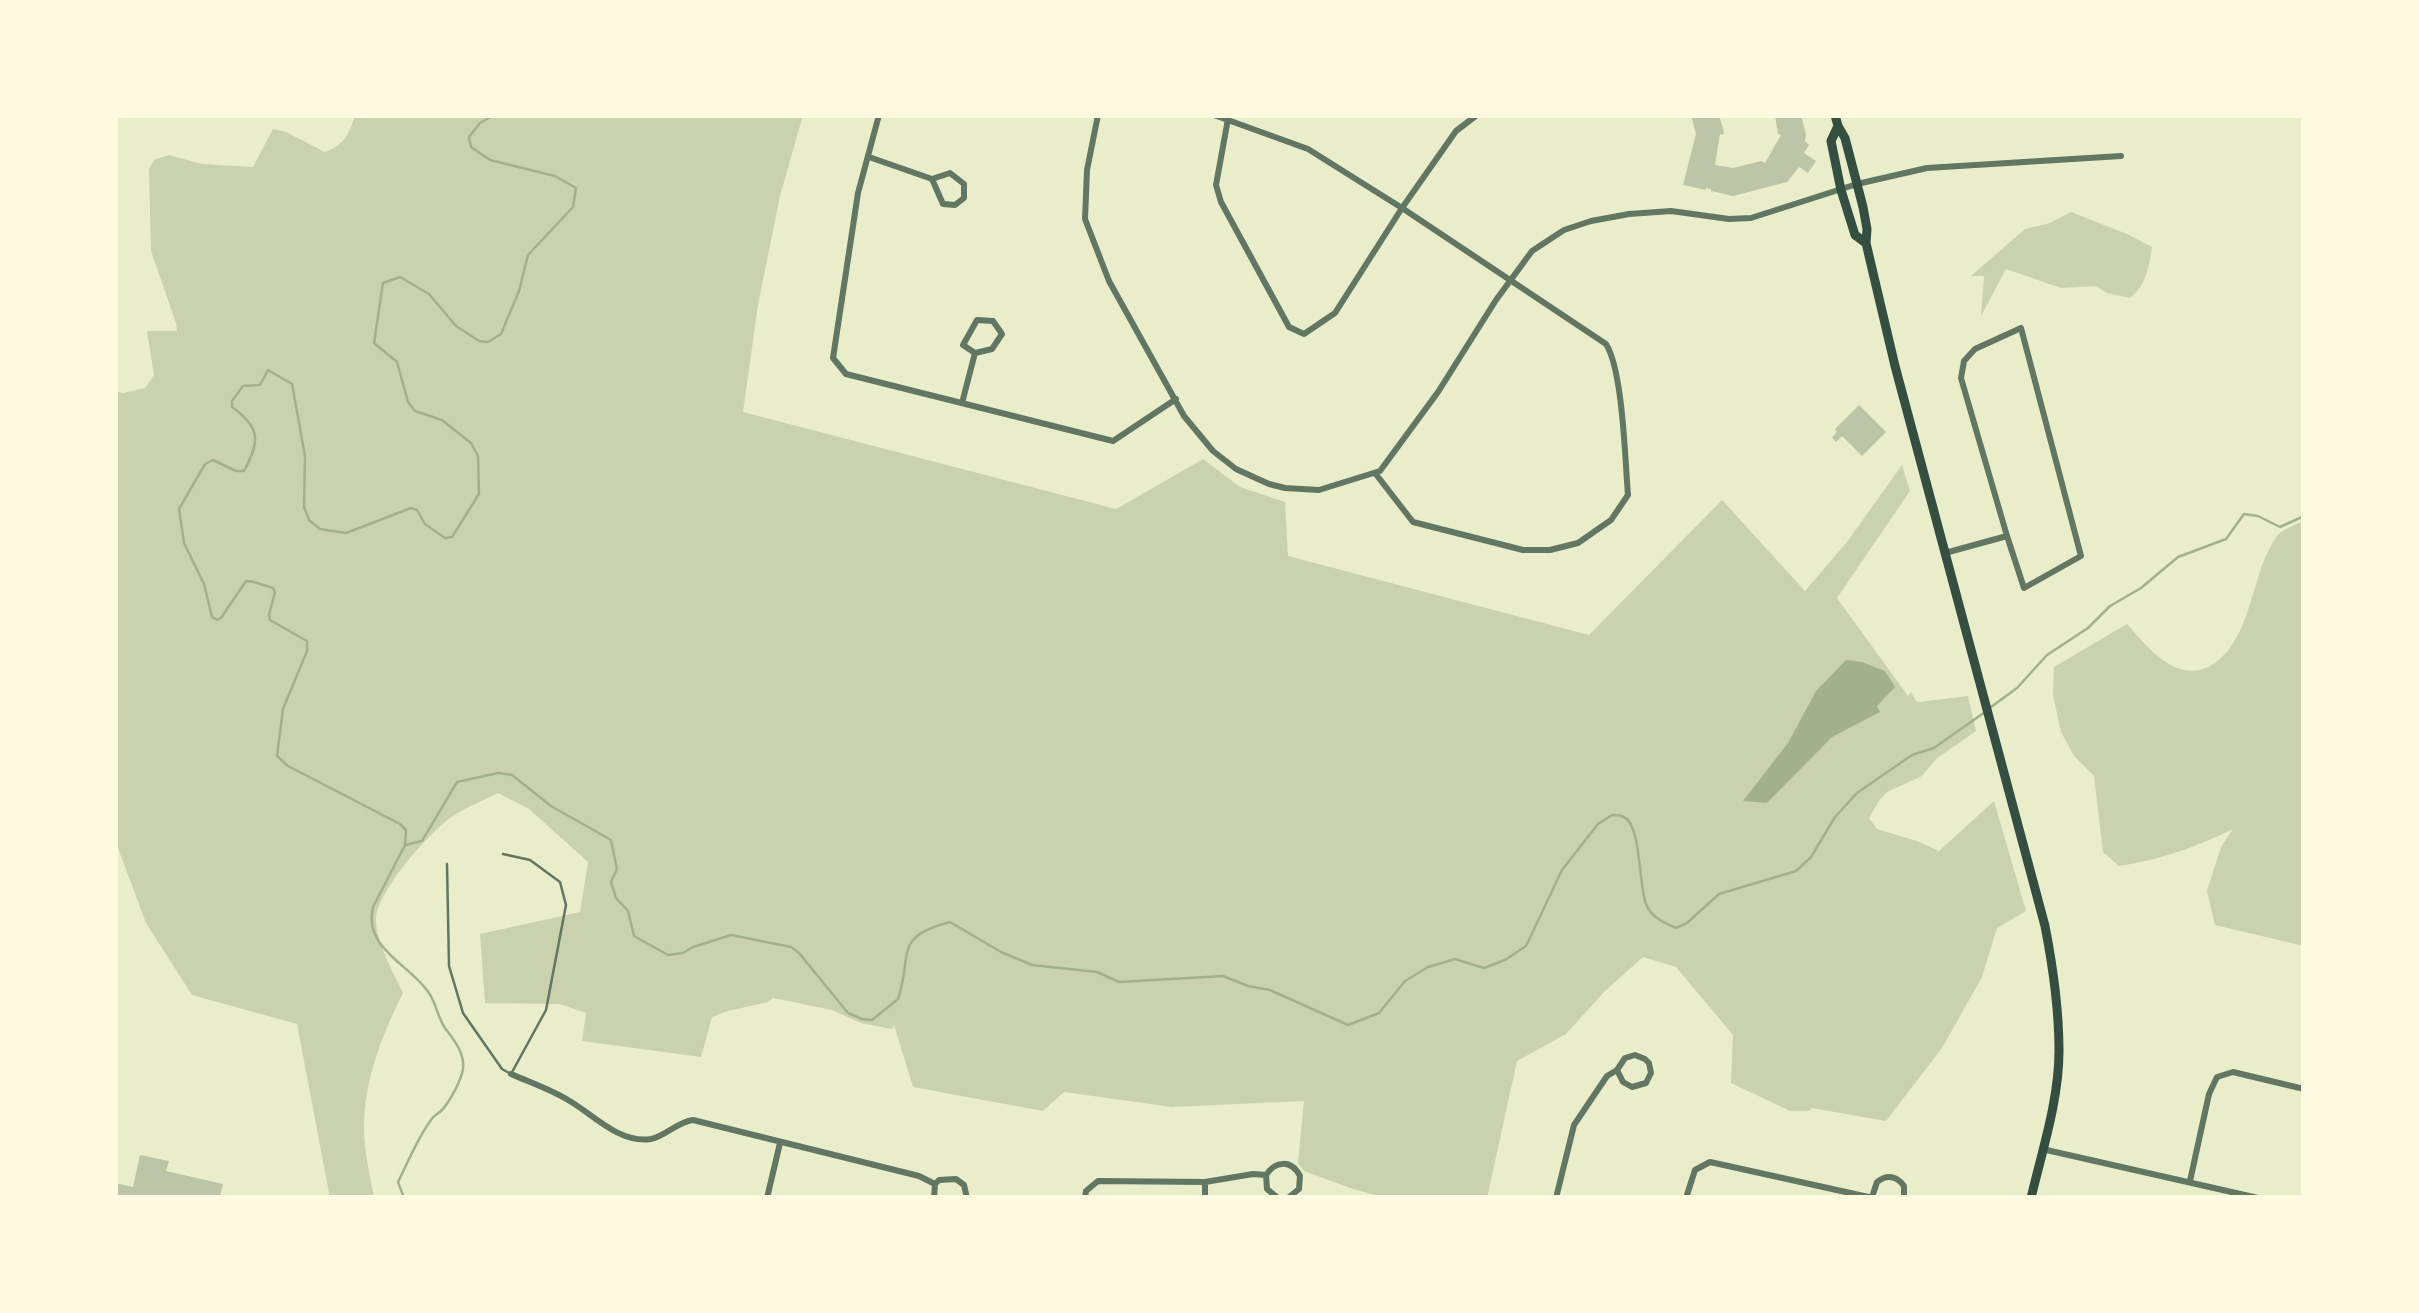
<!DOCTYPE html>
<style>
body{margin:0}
#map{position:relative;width:2419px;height:1313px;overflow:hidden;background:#e9edc9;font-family:"Varela Round",sans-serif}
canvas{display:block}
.frame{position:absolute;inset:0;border:118px solid #fefae0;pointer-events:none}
</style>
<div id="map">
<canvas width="2419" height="1313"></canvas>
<div class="frame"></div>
</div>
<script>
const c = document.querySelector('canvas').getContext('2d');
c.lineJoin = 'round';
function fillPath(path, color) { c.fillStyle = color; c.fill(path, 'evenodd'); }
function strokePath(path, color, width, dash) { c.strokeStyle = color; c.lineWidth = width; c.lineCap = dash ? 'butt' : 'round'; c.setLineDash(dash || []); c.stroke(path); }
const green = new Path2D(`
 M355 115H803L780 196 758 305 743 412 1116 509 1203 459 1240 487 1285 502 1288 556 1589 635 1722 500 1805 591 1847 542 1902 465 1910 491 1837 598 1908 696 1911 692 1916 701 1919 702 1968 696 1976 731 1936 759 1922 776 1887 792 1879 801 1869 818 1877 829 1917 841 1939 851 1994 801 2026 911 1997 928 1982 977 1942 1048 1886 1121 1812 1108 1809 1111H1790L1731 1083 1733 1035 1676 967 1643 957 1605 991 1566 1034 1517 1061 1487 1198H1387L1353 1189 1304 1171 1298 1163 1304 1101 1172 1107 1064 1092 1043 1111 913 1087 894 1025 892 1029 861 1023 832 1010 773 998 768 1002 728 1011 712 1017 701 1057 582 1041 586 1013 560 1004 485 1003 480 934 580 912 588 862 529 809 498 793C483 801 463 808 449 819 427 835 377 892 376 919 375 941 394 973 403 993 382 1035 364 1080 364 1128 364 1151 370 1175 374 1198H330L297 1024 192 995 146 923 115 840V391L123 393 145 388 154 375 147 331H177L176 323 151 251 149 169 154 160 169 155 202 164 253 167 273 129 286 132 325 152C344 145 349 135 355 115Z
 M2071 212 2127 234 2152 247C2149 266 2146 286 2130 298L2107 293 2096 286 2061 288 2006 269 1981 316 1984 276H1971L2025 229 2050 223Z
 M2304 521V946L2215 925 2207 891 2221 847 2233 829C2194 848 2162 859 2119 866L2103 852 2094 776 2074 756 2061 732 2053 695 2054 667 2127 624C2136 634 2144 644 2154 653 2197 692 2230 661 2246 616 2256 589 2260 560 2277 536 2283 529 2295 525 2304 521Z`);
const water = new Path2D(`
 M1846 660 1862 662 1885 671 1895 687 1877 706 1880 712 1832 737 1767 803 1743 801 1788 743 1816 691Z`);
const stream = new Path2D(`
 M1991 707 2017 688 2047 655 2088 628 2110 606 2141 588 2178 557 2226 539 2244 514 2258 516 2280 527 2304 516
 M405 845 422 841 457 782 498 773 512 775 551 806 611 840 617 869 611 882 616 898 628 911 634 936 668 955 683 953 693 947 731 935 791 947 799 953 848 1013 862 1019 872 1020 898 999C913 955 892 937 950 922L1001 952 1032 965 1097 972 1119 982 1223 976 1248 986 1270 990 1348 1025 1379 1013 1405 981 1428 967 1455 959 1484 968 1505 960 1526 946 1562 870 1598 824 1612 815C1618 815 1622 815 1627 819 1641 833 1639 886 1646 904 1651 917 1664 923 1676 928L1687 923 1719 894 1796 871 1811 857 1835 817 1857 793 1912 755 1934 748 1985 712
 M404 1198 398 1182C408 1162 417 1139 431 1120 435 1114 437 1115 442 1110 450 1101 461 1081 463 1069 465 1053 454 1040 445 1028 438 1018 436 1003 429 993 410 964 363 949 373 907L405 845 406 830 400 824 288 766 277 756 283 709 307 651V641L270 620 269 615 275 592 273 588 254 582 246 581 221 618 217 620 212 617 204 584 184 543 179 509 205 464 213 460 236 471H244C260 441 261 428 232 407V401L243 386 260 385 268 370 292 384 305 456 304 507 309 520 320 529 346 533 411 508 417 510 425 524 445 538 452 537 479 494 478 456 471 443 442 420 415 411 408 402 397 362 374 343 383 283 400 277 429 294 456 326 479 341 488 342 501 334 519 291 528 255 573 207 576 188 555 176 490 160 471 147 469 137 480 123 494 115`);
const building = new Path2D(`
 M1691 115H1719L1724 132 1723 135 1720 134 1715 165 1733 168 1761 161 1765 163 1781 135 1778 134 1775 115H1801L1806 135 1805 141 1809 145 1804 153 1816 161 1808 173 1799 167 1787 182 1733 196 1711 191V189L1706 188V190L1683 185 1696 134Z
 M1859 405 1886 432 1862 456 1842 436 1836 442 1832 437 1837 432 1835 429Z
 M140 1155 169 1161 166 1171 223 1184 220 1198H115V1183L133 1187Z`);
const service = new Path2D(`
 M447 864 449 966 463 1013 502 1069 511 1074 546 1010 566 905 560 882 530 860 503 854`);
const minor = new Path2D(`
 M879 115 858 193 833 358 846 374 1113 441 1176 399
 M1098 115 1087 170 1085 219 1109 281 1184 416 1213 451 1236 469 1269 484 1285 488 1319 490 1380 471 1438 392 1496 300 1532 251 1564 230 1591 221 1629 214 1671 211 1729 219 1751 218 1857 184 1927 168 2121 156
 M1214 115 1308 149 1402 208 1606 344C1623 371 1625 460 1628 495L1611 520 1578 543 1550 550H1523L1413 522 1375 473
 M1228 119 1216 185 1221 202 1289 327 1304 334 1335 313 1402 208 1456 131 1477 115
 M869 157 932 179 950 173 964 184V198L955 205 943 204 932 179
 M962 403 975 353 963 345 977 320 993 321 1002 334 992 349 975 353
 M1945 553 2007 536 2024 588 2081 556 2021 328 1975 349 1964 361 1961 378 2007 536
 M511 1074C529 1082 550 1089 568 1100 593 1114 619 1144 651 1139 666 1136 677 1122 693 1120L919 1176 935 1184
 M2042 1149 2258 1198
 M1266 1175 1267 1189 1278 1198
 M2190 1181 2209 1094 2217 1077 2233 1072 2304 1089
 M935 1184 939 1180 956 1179 964 1185 967 1198
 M1872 1197 1877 1182C1887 1174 1897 1176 1904 1186V1198
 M767 1198 780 1143
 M934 1198 935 1184
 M1085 1198 1086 1191 1098 1181 1205 1182 1253 1174 1266 1175C1275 1161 1291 1159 1300 1176L1299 1189 1288 1198
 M1205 1198V1182
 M1556 1198 1574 1125 1607 1076 1617 1070 1625 1058 1635 1055 1645 1059 1649 1063 1651 1073 1646 1083 1632 1087 1623 1082 1617 1070
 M1686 1198 1695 1170 1710 1162 1873 1198`);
const secondary = new Path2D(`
 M1835 115 1838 126 1845 138 1863 207 1867 229 1866 243 1895 366 2045 926C2053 967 2059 1009 2059 1051 2059 1100 2042 1151 2031 1198
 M1838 126 1831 141 1841 190 1855 235 1866 243`);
fillPath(green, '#cad2ad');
fillPath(water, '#a3b18a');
strokePath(stream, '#a3b18a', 2.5);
fillPath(building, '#bcc5a7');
strokePath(service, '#617663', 2.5);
strokePath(minor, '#617663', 6);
strokePath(secondary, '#344e41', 9);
</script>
